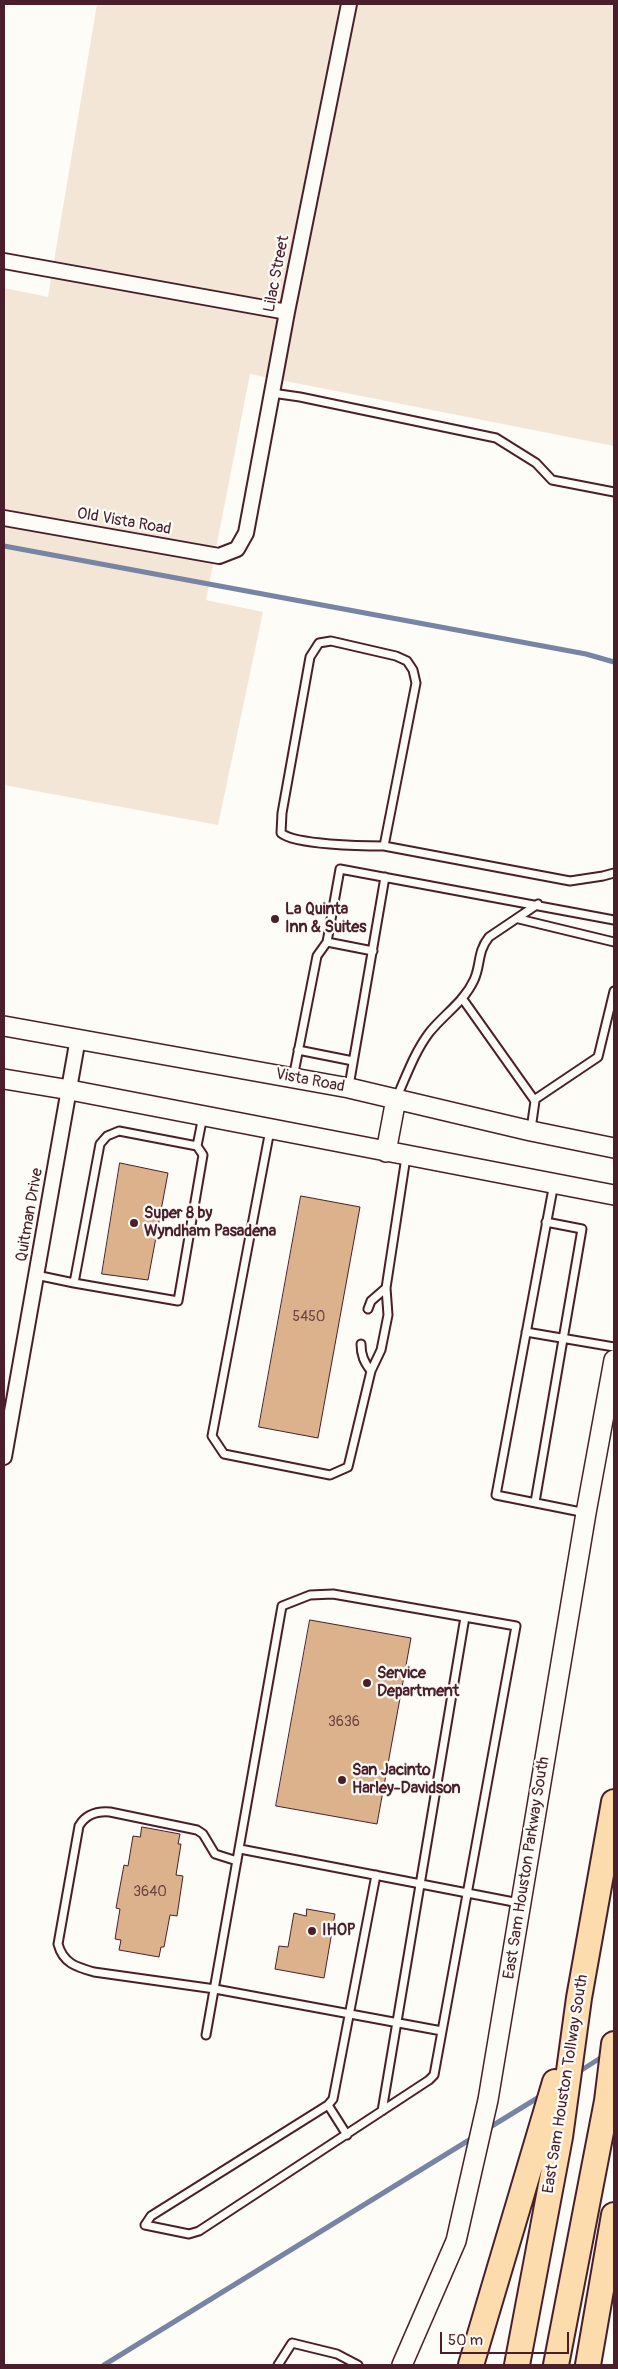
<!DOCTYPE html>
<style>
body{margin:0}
#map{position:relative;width:618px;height:2369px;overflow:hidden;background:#fdfcf7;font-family:Pangolin,sans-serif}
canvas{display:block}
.frame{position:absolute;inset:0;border:5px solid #4a1f2b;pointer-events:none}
.scale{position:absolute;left:440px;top:2332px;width:129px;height:22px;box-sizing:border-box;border:2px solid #4a1f2b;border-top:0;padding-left:6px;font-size:15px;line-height:18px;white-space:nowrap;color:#4a1f2b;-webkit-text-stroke:4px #fdfcf7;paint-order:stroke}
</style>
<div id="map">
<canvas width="618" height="2369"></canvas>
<div class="frame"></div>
<div class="scale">50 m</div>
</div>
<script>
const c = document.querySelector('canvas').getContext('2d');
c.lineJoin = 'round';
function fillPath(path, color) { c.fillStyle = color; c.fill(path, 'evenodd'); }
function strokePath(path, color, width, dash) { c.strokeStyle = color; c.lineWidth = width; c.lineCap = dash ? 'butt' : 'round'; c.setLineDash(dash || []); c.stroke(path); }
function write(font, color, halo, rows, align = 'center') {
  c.font = font + ' Pangolin,sans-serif'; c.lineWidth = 4.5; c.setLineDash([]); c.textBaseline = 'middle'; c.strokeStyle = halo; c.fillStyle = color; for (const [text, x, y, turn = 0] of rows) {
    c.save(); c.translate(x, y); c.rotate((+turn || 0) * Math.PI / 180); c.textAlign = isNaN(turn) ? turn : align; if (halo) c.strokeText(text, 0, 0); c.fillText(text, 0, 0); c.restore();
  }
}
const built = new Path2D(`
 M97 4H614V446L250 374 206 600 263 612 218 825 4 785V288L48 297Z`);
const stream = new Path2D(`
 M4 546 586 654 614 662
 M577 2073 605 2055
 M487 2129 544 2094
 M104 2365 474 2137`);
const building = new Path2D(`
 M120 1163 168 1173 148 1280 102 1274Z
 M301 1196 360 1207 318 1438 259 1427Z
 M310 1620 411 1638 377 1824 276 1806Z
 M142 1827 180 1834 178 1844H181L176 1875 183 1876 177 1916 170 1915 164 1947H161L159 1957 119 1950 121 1940 115 1939 120 1909 116 1908 124 1865 128 1866 133 1836 140 1837Z
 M307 1909 335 1914 324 1978 275 1969 279 1946 288 1947 294 1913 306 1916Z`);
const lane = new Path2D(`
 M272 393 300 397 496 438 536 463 552 480 614 492
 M384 846C363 846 295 845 281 833L282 813 310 657 319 643 331 641 396 656 407 661 413 670 416 683 384 846 570 881 603 876 614 873
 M519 919 614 942
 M327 942 373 951
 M462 998 535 1101 531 1129
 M298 1050 353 1061
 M293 1078 317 956 327 942 340 869 614 920
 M349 1086 385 877
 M396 1099C406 1077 414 1053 429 1033 443 1015 464 1002 474 980 481 965 477 952 489 937L538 904
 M534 1100 598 1057 614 991
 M270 1130 212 1436 224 1454 330 1475 348 1467 371 1371 381 1350 388 1315 386 1288 406 1157
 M554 1183 496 1495 586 1513
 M36 1275 74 1283 100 1144 107 1136 119 1131 197 1146 203 1116
 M74 1283 178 1301 203 1155 197 1146
 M368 1309 371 1301 386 1288
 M526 1332 614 1347
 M361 1344C361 1355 364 1362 371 1371
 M535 1502 582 1229 546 1222
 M240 1849 519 1903
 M237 1861 215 1854 203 1834 197 1830 110 1812C97 1811 86 1814 79 1826L58 1944C63 1963 76 1967 94 1972L215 1989 442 2031
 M206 2035 282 1606 310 1595 333 1594 516 1626 434 2075 429 2080 199 2231 189 2234 145 2225 151 2216 328 2105 333 2099 376 1875
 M328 2105 347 2135
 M382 2111 465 1617
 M278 2365 292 2343 337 2354 358 2365`);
const street = new Path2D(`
 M4 261 287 312
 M4 518 219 556 237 549 246 533 287 312 349 4
 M4 1457 78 1038`);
const secondary = new Path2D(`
 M4 1026 349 1088 531 1131 614 1148
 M4 1079 70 1090 614 1195
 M386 1152 396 1099
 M402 2365 456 2241 488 2100 586 1513 614 1360`);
const highway = new Path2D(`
 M471 2365 555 2082
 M517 2365 560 2137 579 1998 614 1802
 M556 2365 607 2101 614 2044
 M588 2365 614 2215`);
const markers = [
 [275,919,5,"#4a1f2b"],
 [134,1223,5,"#4a1f2b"],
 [367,1683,5,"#4a1f2b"],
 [342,1780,5,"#4a1f2b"],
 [312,1931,5,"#4a1f2b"]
];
const numberNames = [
 ["5450",309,1317],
 ["3636",344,1722],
 ["3640",150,1892]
];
const streetNames = [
 ["Lilac Street",277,274,-79],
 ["Old Vista Road",124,522,10],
 ["Vista Road",310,1081,11],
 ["Quitman Drive",30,1215,-80],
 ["East Sam Houston Parkway South",527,1868,-81],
 ["East Sam Houston Tollway South",566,2084,-81]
];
const poiNames = [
 ["La Quinta",285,910],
 ["Inn & Suites",285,928],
 ["Super 8 by",144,1214],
 ["Wyndham Pasadena",144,1232],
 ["Service",377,1674],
 ["Department",377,1692],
 ["San Jacinto",352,1771],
 ["Harley-Davidson",352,1789],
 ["IHOP",322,1931]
];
fillPath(built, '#f3e6d7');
strokePath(stream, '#7884a3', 5);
fillPath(building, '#dcb28c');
strokePath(building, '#4a1f2b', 1);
strokePath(lane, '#4a1f2b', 11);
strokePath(street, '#4a1f2b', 18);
strokePath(secondary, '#4a1f2b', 22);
strokePath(highway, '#4a1f2b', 28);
strokePath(lane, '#fdfcf7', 7);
strokePath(street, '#fdfcf7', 14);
strokePath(secondary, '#fdfcf7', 19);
strokePath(highway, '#fcdcac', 24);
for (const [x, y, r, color] of markers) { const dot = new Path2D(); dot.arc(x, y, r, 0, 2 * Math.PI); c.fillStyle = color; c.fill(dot); strokePath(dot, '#fdfcf7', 2); }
write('14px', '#6e4443', null, numberNames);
write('16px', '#4a1f2b', '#fdfcf7', streetNames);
write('bold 16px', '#4a1f2b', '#fdfcf7', poiNames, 'left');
</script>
